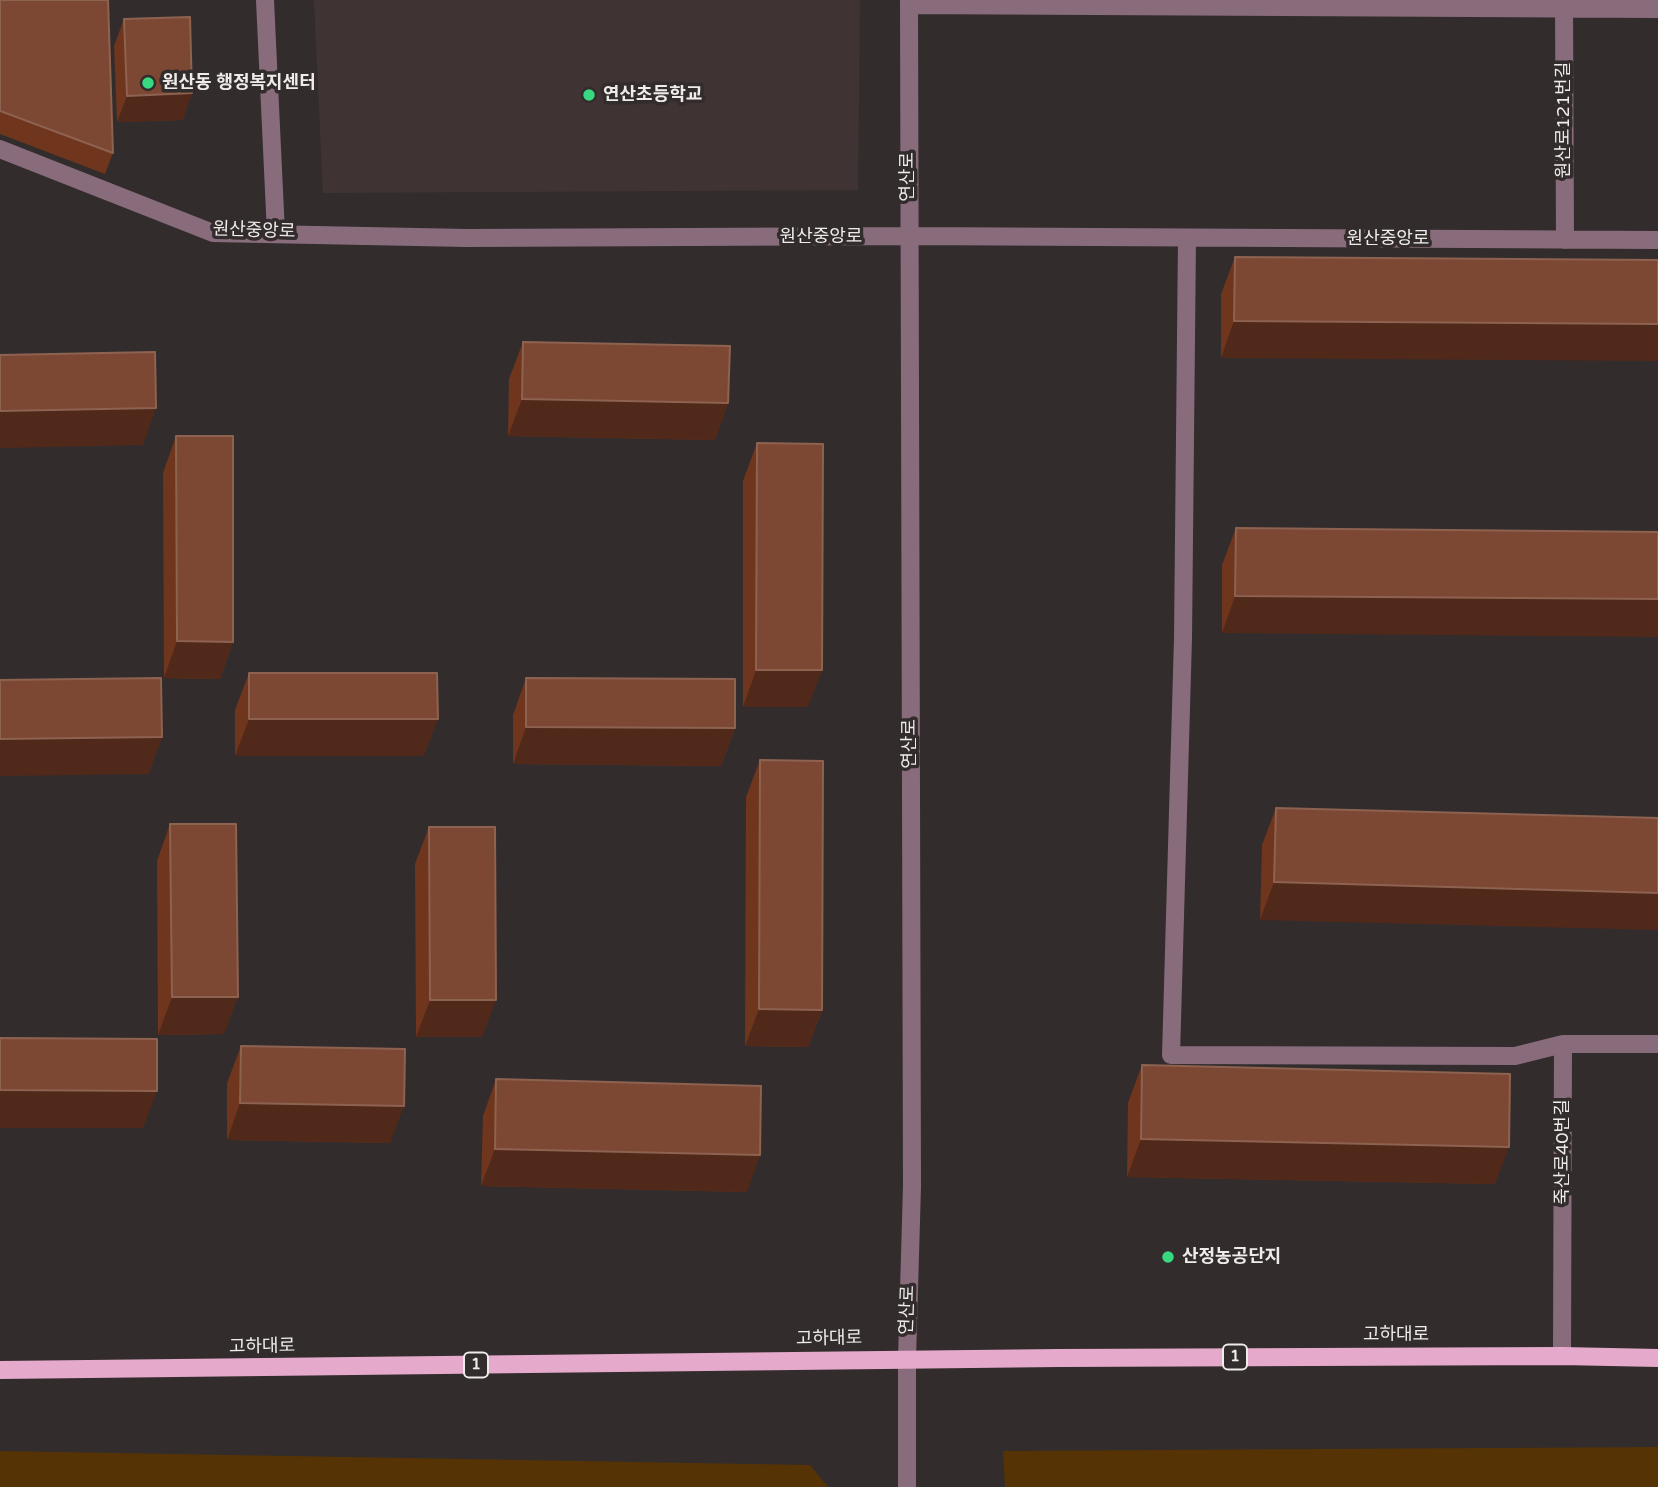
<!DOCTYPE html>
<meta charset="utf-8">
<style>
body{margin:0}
canvas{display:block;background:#322c2c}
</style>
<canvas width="1658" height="1487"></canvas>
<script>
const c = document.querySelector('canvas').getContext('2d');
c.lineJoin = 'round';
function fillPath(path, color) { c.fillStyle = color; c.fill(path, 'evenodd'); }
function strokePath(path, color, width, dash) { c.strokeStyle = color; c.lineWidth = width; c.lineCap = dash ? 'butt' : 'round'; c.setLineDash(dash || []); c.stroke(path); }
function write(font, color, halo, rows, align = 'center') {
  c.font = font + ' "Varela Round","Noto Sans KR",sans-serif'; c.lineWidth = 7; c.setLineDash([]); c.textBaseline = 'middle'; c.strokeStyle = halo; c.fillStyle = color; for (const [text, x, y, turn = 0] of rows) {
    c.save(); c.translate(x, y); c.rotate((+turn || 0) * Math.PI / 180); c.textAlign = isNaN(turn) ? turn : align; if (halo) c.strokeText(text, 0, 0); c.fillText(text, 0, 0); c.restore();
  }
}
const built = new Path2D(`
 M314 0H860L858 190 323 193Z`);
const green = new Path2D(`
 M1658 1447V1487H1005L1003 1451Z
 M0 1451 810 1465 828 1487H0Z`);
const minor = new Path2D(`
 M265 0 276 233
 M1564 0 1565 240
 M909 5 1658 9
 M0 149 213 233 467 238 908 236 1658 240
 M1187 238 1183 638 1171 1055 1515 1056 1563 1044H1658
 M1562 1356 1563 1044
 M907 1487V1359L912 1186 909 0`);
const major = new Path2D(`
 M0 1370 1059 1358 1562 1356 1658 1358`);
const wall = new Path2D(`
 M0 0 113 153 105 174 0 134Z
 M124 19 183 120 117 122 114 46Z
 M1235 257 1658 260 1221 358V294Z
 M523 342 728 403 715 440 508 436 509 379Z
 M176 436 233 642 220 679 164 678 163 473Z
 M757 443 808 707H743V481Z
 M1236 528 1658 532 1222 633V565Z
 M249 673 424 756H235V710Z
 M526 678 735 728 721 766 513 764V715Z
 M760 760 822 1010 808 1047 745 1046 746 797Z
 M1276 808 1658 818 1260 920 1262 845Z
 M170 824 224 1034 158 1035 157 861Z
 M429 827 482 1037H416L415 864Z
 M241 1046 390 1143 227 1140V1083Z
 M1142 1065 1495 1184 1127 1177 1128 1103Z
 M496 1079 747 1192 481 1186 483 1116Z`);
const shadedWall = new Path2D(`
 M192 93 183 120 117 122 127 96Z
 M1234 321 1658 324V361L1221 358Z
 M522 399 728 403 715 440 508 436Z
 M156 408 143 445 0 448V411Z
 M1235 596 1658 599V637L1222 633Z
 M177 641 233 642 220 679 164 678Z
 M756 670H822L808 707H743Z
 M249 719H438L424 756H235Z
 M526 727 735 728 721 766 513 764Z
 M162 737 149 774 0 776V739Z
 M1274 882 1658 893V930L1260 920Z
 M172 997H238L224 1034 158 1035Z
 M430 1000H496L482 1037H416Z
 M759 1009 822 1010 808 1047 745 1046Z
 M0 1090 157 1091 143 1128H0Z
 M240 1103 404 1106 390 1143 227 1140Z
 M1141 1139 1509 1147 1495 1184 1127 1177Z
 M495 1149 760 1155 747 1192 481 1186Z`);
const building = new Path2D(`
 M0 0H108L113 153 0 111Z
 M190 17 192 93 127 96 124 19Z
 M1235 257 1658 260V324L1234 321Z
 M523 342 730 346 728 403 522 399Z
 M155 352 156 408 0 411V355Z
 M176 436H233V642L177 641Z
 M757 443 823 444 822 670H756Z
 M1236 528 1658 532V599L1235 596Z
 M249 673H437L438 719H249Z
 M161 678 162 737 0 739V680Z
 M526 678 735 679V728L526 727Z
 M760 760 823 761 822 1010 759 1009Z
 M1276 808 1658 818V893L1274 882Z
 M170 824H236L238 997H172Z
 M429 827H495L496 1000H430Z
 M0 1038 157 1039V1091L0 1090Z
 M241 1046 405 1049 404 1106 240 1103Z
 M1142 1065 1510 1074 1509 1147 1141 1139Z
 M496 1079 761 1086 760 1155 495 1149Z`);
const markers = [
 [148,83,7,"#38d880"],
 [589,95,7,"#38d880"],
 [1168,1257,7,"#38d880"]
];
const shields = [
 [1235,1357,24],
 [476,1365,24]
];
const shieldNames = [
 ["1",1235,1357],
 ["1",476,1365]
];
const poiNames = [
 ["원산동 행정복지센터",162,83],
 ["연산초등학교",603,95],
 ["산정농공단지",1182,1257]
];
const streetNames = [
 ["원산로121번길",1564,120,-90],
 ["연산로",908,177,-90],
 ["원산중앙로",254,231,2],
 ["원산중앙로",821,237],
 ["원산중앙로",1388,239],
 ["연산로",910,744,-90],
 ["죽산로40번길",1563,1152,-90],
 ["연산로",908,1310,-88],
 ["고하대로",1396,1335],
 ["고하대로",829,1339,-1],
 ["고하대로",262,1347,-1]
];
fillPath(built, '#403334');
fillPath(green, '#553304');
strokePath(minor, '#896c7c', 18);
strokePath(major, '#e5aacb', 18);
fillPath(wall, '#6f351d');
fillPath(shadedWall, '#51291a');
fillPath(building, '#7c4834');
strokePath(building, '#8e6250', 2);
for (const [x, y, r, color] of markers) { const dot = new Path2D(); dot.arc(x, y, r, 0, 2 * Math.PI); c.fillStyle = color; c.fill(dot); strokePath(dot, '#322c2c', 2.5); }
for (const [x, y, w] of shields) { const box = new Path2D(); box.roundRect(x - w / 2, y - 12.5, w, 25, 5); c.fillStyle = '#322c2c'; c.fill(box); strokePath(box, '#efebeb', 2); }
write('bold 16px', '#efebeb', null, shieldNames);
write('bold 18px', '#efebeb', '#322c2c', poiNames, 'left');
write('18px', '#efebeb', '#322c2c', streetNames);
</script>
